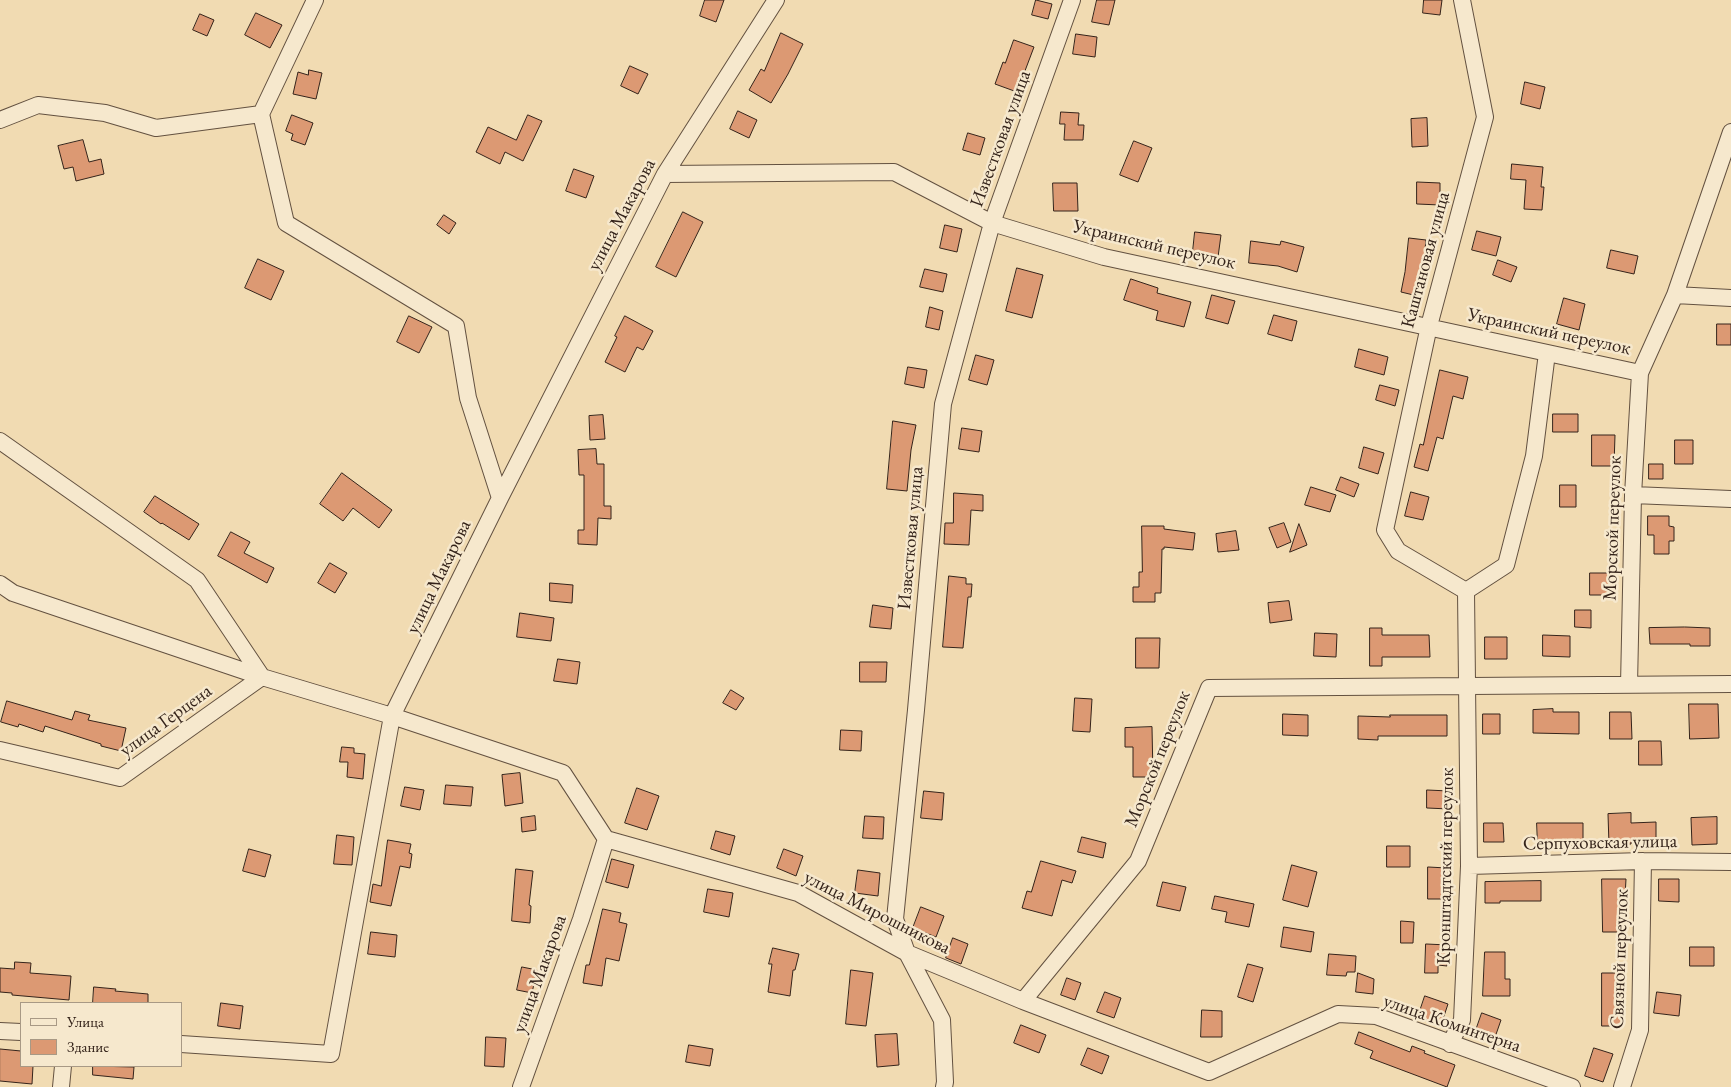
<!DOCTYPE html>
<meta charset="utf-8">
<style>
body{margin:0}
#map{position:relative;width:1731px;height:1087px;overflow:hidden;background:#f1dbb2;font-family:"EB Garamond",serif}
canvas{display:block}
.legend{position:absolute;left:20px;top:1002px;width:162px;height:65px;box-sizing:border-box;background:#f6e8cd;border:1px solid #a89985;margin:0;padding:6px 9px;list-style:none;font-size:15px;color:#34231a}
.legend li{display:flex;align-items:center;gap:10px;height:25px}
.legend b{width:25px;border:1px solid #a89985}
</style>
<div id="map">
<canvas width="1731" height="1087"></canvas>
<ul class="legend">
<li><b style="height:6px;background:#f6e8cd"></b>Улица</li>
<li><b style="height:14px;background:#dc9973"></b>Здание</li>
</ul>
</div>
<script>
const c = document.querySelector('canvas').getContext('2d');
c.lineJoin = 'round';
function fillPath(path, color) { c.fillStyle = color; c.fill(path, 'evenodd'); }
function strokePath(path, color, width, dash) { c.strokeStyle = color; c.lineWidth = width; c.lineCap = dash ? 'butt' : 'round'; c.setLineDash(dash || []); c.stroke(path); }
function write(font, color, halo, rows, align = 'center') {
  c.font = font + ' "EB Garamond",serif'; c.lineWidth = 5; c.setLineDash([]); c.textBaseline = 'middle'; c.strokeStyle = halo; c.fillStyle = color; for (const [text, x, y, turn = 0] of rows) {
    c.save(); c.translate(x, y); c.rotate((+turn || 0) * Math.PI / 180); c.textAlign = isNaN(turn) ? turn : align; if (halo) c.strokeText(text, 0, 0); c.fillText(text, 0, 0); c.restore();
  }
}
const building = new Path2D(`
 M705 0H724L716 22 700 16Z
 M1036 0 1052 4 1048 19 1032 15Z
 M1097 0H1115L1109 25 1092 22Z
 M1424 0H1442L1440 15 1423 13Z
 M256 13 282 25 270 48 245 35Z
 M200 14 214 20 207 36 193 30Z
 M781 33 803 44 788 74 771 103 749 90 761 69 764 71Z
 M1076 34 1097 37 1095 57 1073 54Z
 M1014 40 1034 47 1017 92 995 84 1003 62 1005 63Z
 M630 66 648 74 638 94 621 86Z
 M309 70 322 73 316 99 293 94 298 72 308 75Z
 M1525 82 1545 87 1540 109 1521 104Z
 M738 111 757 120 749 138 730 129Z
 M1061 112 1079 113 1078 125H1084L1083 140H1064L1065 124H1060Z
 M292 115 313 123 305 145 291 140 293 134 286 131Z
 M528 115 542 121 523 161 505 152 500 164 476 152 488 127 516 140Z
 M1427 118 1428 146 1412 147 1411 119Z
 M968 133 985 138 980 155 963 150Z
 M83 140 89 162 101 159 104 174 76 181 73 167 64 169 58 146Z
 M1134 141 1152 148 1138 182 1120 175Z
 M1512 164 1543 167 1541 187H1544L1542 210 1524 209 1526 180 1511 179Z
 M574 169 594 176 586 198 566 191Z
 M1417 182 1440 183V205L1417 204Z
 M1053 183H1077L1078 211H1054Z
 M683 212 703 222 676 277 656 267Z
 M444 215 456 223 449 234 437 225Z
 M945 225 962 229 957 252 940 248Z
 M1477 231 1501 237 1496 256 1472 250Z
 M1195 232 1221 235 1218 257 1199 255 1200 252 1193 251Z
 M1409 238 1426 240 1422 278H1426L1422 297 1401 292 1405 272Z
 M1251 241 1280 245 1281 241 1304 247 1297 272 1278 266 1249 263Z
 M1611 250 1638 256 1634 274 1607 268Z
 M258 259 284 271 271 300 245 288Z
 M1498 260 1517 267 1511 282 1493 275Z
 M1017 268 1043 275 1032 318 1006 311Z
 M925 269 947 274 943 292 920 287Z
 M1131 279 1158 288 1157 293 1191 302 1184 327 1156 320 1158 311 1124 300Z
 M1212 295 1235 301 1228 324 1206 318Z
 M1564 298 1585 304 1579 330 1557 324Z
 M930 307 943 311 939 330 926 327Z
 M1274 315 1297 321 1292 341 1268 334Z
 M409 316 432 327 419 353 397 342Z
 M625 316 653 331 643 350 637 347 625 372 605 362 617 337 615 336Z
 M1717 324H1731V345H1717Z
 M1359 349 1388 357 1384 375 1355 367Z
 M976 355 994 360 987 385 969 380Z
 M908 367 927 370 924 388 905 384Z
 M1440 370 1468 377 1463 399 1453 396 1443 439 1437 437 1428 471 1414 467 1420 444 1423 445Z
 M1380 385 1399 390 1395 406 1376 400Z
 M1553 414H1578V432H1553Z
 M603 415 605 439 590 440 589 416Z
 M893 421 916 425 911 450 907 491 887 489Z
 M962 428 982 431 979 452 959 449Z
 M1592 435H1615L1614 466H1592Z
 M1675 440H1693V464H1675Z
 M1364 447 1384 453 1378 474 1359 468Z
 M596 449 597 464H604V506H611V519L598 518 597 545 578 544V530H584V475H579L578 450Z
 M1649 464H1663V479H1649Z
 M342 473 392 510 379 528 353 508 343 521 320 504Z
 M1341 477 1359 484 1354 497 1336 490Z
 M1560 485H1576V507H1560Z
 M1311 487 1336 495 1330 512 1305 505Z
 M1411 492 1429 497 1423 520 1405 516Z
 M954 493 983 495V511L971 510 969 545 944 544 945 523H953Z
 M155 496 199 524 189 540 162 523 161 524 144 512Z
 M1648 516H1669V526L1674 527V541H1669V554H1654V535H1648Z
 M1284 523 1291 542 1277 548 1269 528Z
 M1299 524 1307 545 1290 552Z
 M1142 526H1164V529L1195 533 1193 550 1164 547V549H1162L1161 593H1155V602H1133V587H1139V572H1142Z
 M1236 531 1239 550 1218 552 1216 534Z
 M231 532 250 542 244 553 274 568 267 583 218 556Z
 M330 563 347 573 335 593 318 583Z
 M1590 573H1610V595H1590Z
 M949 576 966 578V584H972L971 597H968L963 648 943 647Z
 M550 583 573 585 572 603 550 601Z
 M1289 601 1292 620 1270 623 1268 603Z
 M873 605 893 608 891 629 870 627Z
 M1575 610H1591V628L1575 627Z
 M520 613 554 618 551 641 517 637Z
 M1685 627 1710 628V646H1690V644H1650L1649 628Z
 M1370 628H1382V635H1429L1430 657H1382V666H1370Z
 M1315 633 1337 634 1336 657 1314 656Z
 M1543 635 1570 636V657L1543 656Z
 M1485 637H1507V659H1485Z
 M1136 638H1160L1159 668H1136Z
 M558 659 580 662 577 684 554 681Z
 M860 662H887L886 682H860Z
 M731 690 744 698 736 710 723 703Z
 M1075 698 1092 699 1090 732 1073 731Z
 M7 701 72 720 75 711 90 715 88 720 126 728 121 751 101 746V744L45 726 43 732 19 724 18 727 1 722Z
 M1689 704H1718L1719 738 1690 739Z
 M1553 709V712H1579V734L1533 733V710Z
 M1610 712H1631L1632 739H1610Z
 M1283 714 1308 715V736L1283 735Z
 M1483 714H1500V734H1483Z
 M1390 715H1447V736H1378V740L1358 739V716L1390 717Z
 M1152 727 1153 777H1133V747H1125V728Z
 M841 730 862 731 861 751 840 750Z
 M1639 741H1661L1662 765H1639Z
 M342 747 354 748V753L365 754 363 779 347 777 348 762H340Z
 M520 773 523 803 505 806 502 775Z
 M446 785 473 787 471 806 444 804Z
 M405 787 424 790 420 810 401 806Z
 M637 788 659 796 647 830 625 823Z
 M1427 790 1449 791V809L1427 808Z
 M924 791 944 793 942 820 921 818Z
 M1631 813V823L1656 822V841L1631 842V844L1609 845 1608 814Z
 M535 816 536 830 522 832 521 818Z
 M865 816 884 817 883 839 863 838Z
 M1717 817V844L1692 845 1691 818Z
 M1484 823H1503L1504 842H1484Z
 M1537 823H1583V845L1538 846Z
 M716 831 735 836 730 855 711 849Z
 M337 835 354 837 352 865 334 864Z
 M1082 837 1106 843 1103 858 1078 852Z
 M388 840 411 844 409 853 412 854 410 868 400 866 391 906 370 902 373 884 381 886Z
 M1387 846H1410V867H1387Z
 M249 849 271 855 265 877 243 871Z
 M784 849 803 856 796 876 777 868Z
 M612 859 634 865 628 888 606 882Z
 M1041 861 1076 871 1072 883 1062 880 1052 916 1022 908 1027 891 1031 892Z
 M1292 865 1317 872 1308 907 1283 900Z
 M1428 867 1447 868 1446 899H1428Z
 M516 869 533 871 529 905 531 906 530 923 512 921Z
 M858 870 880 873 878 896 855 893Z
 M1602 879H1626L1623 932H1603Z
 M1659 879H1679V902L1659 901Z
 M1541 881V901H1500V903H1485V882Z
 M1163 882 1186 887 1180 911 1157 906Z
 M708 889 733 893 729 917 704 912Z
 M1215 896 1254 904 1249 927 1225 922 1227 912 1212 909Z
 M921 907 944 916 936 937 913 928Z
 M603 909 621 913 619 922 627 924 619 961 606 958 602 986 583 983 586 965H589Z
 M1401 921 1414 922 1413 943H1401Z
 M1284 927 1314 932 1311 952 1281 947Z
 M371 932 397 935 395 957 368 954Z
 M953 938 968 944 961 964 946 958Z
 M1426 944 1448 945 1447 966 1438 965V973H1425Z
 M1690 947H1714V966H1690Z
 M773 948 799 954 795 970H793L790 996 768 992 772 964H769Z
 M1485 952H1505V979H1510V996H1483Z
 M1329 954 1356 956 1355 972H1347L1346 976 1327 975Z
 M15 962 31 963 30 973 71 976 69 1000 12 995V993L0 992V968L14 969Z
 M1248 964 1263 968 1253 1002 1238 997Z
 M522 967 537 970 532 993 517 990Z
 M851 970 873 973 866 1026 846 1024Z
 M1358 973 1374 979 1373 994 1356 992Z
 M1602 973H1624L1623 1026H1602Z
 M1067 978 1081 983 1075 1000 1061 995Z
 M94 987 116 989 115 991 148 994V1003H93Z
 M1105 992 1121 998 1114 1018 1097 1012Z
 M1657 992 1681 995 1679 1016 1654 1013Z
 M1425 996 1448 1004 1441 1025 1418 1017Z
 M221 1003 243 1006 240 1029 218 1026Z
 M1202 1010 1222 1011V1037H1201Z
 M1482 1013 1501 1020 1493 1043 1474 1036Z
 M1021 1025 1046 1035 1039 1053 1014 1043Z
 M1359 1032 1410 1052 1412 1046 1425 1051 1424 1053 1455 1065 1447 1087 1370 1058 1373 1051 1355 1044Z
 M897 1034 899 1065 877 1067 875 1035Z
 M486 1037 506 1038 504 1067 485 1066Z
 M689 1045 713 1049 710 1066 686 1062Z
 M1088 1048 1109 1056 1102 1074 1081 1065Z
 M1594 1048 1613 1054 1603 1082 1585 1076Z
 M0 1049 21 1051V1066H33L32 1084 0 1081Z
 M93 1066 134 1067 133 1079 93 1075Z`);
const minor = new Path2D(`
 M1462 0 1485 117 1429 326 1385 530 1398 551 1466 591
 M261 114 286 223 456 326 468 398 500 498
 M0 120 38 105 105 113 156 128 261 114 315 0
 M665 174 894 172 992 223 1104 257 1640 373
 M1675 295 1731 132
 M0 441 197 580 262 677 120 778 0 750
 M1633 495 1731 499
 M0 584 13 593 262 677 392 716 331 1054 181 1044
 M1629 685 1633 495 1640 373 1675 295 1731 298
 M606 839 563 773 392 716 500 498 665 174 776 0
 M606 839 798 893 907 953 1023 1001 1209 1072
 M1469 866 1643 861 1731 862
 M1023 1001 1138 861 1209 688 1731 684
 M0 1031 21 1032
 M1450 1044 1462 1020 1469 866 1466 591 1506 565 1534 456 1547 353
 M1209 1072 1338 1014 1376 1016 1572 1087
 M61 1087 63 1066
 M521 1087 581 919 606 839
 M944 1087 945 1082 942 1020 907 953 895 919 916 710 943 404 992 223 1072 0
 M1622 1087 1640 1030 1643 861`);
const streetNames = [
 ["Известковая улица",1001,139,-70],
 ["улица Макарова",622,215,-62],
 ["Украинский переулок",1154,245,13],
 ["Каштановая улица",1426,260,-75],
 ["Украинский переулок",1549,332,12],
 ["Морской переулок",1613,528,-88],
 ["Известковая улица",911,538,-85],
 ["улица Макарова",439,577,-64],
 ["улица Герцена",166,721,-36],
 ["Морской переулок",1158,759,-68],
 ["Серпуховская улица",1600,843,-1],
 ["Кронштадтский переулок",1446,866,-89],
 ["улица Мирошникова",877,913,27],
 ["Связной переулок",1620,959,-88],
 ["улица Макарова",540,974,-70],
 ["улица Коминтерна",1452,1024,19]
];
fillPath(building, '#dc9973');
strokePath(building, '#34231a', 1);
strokePath(minor, '#635140', 18);
strokePath(minor, '#f6e8cd', 16);
write('19px', '#34231a', '#f6e8cd', streetNames);
</script>
